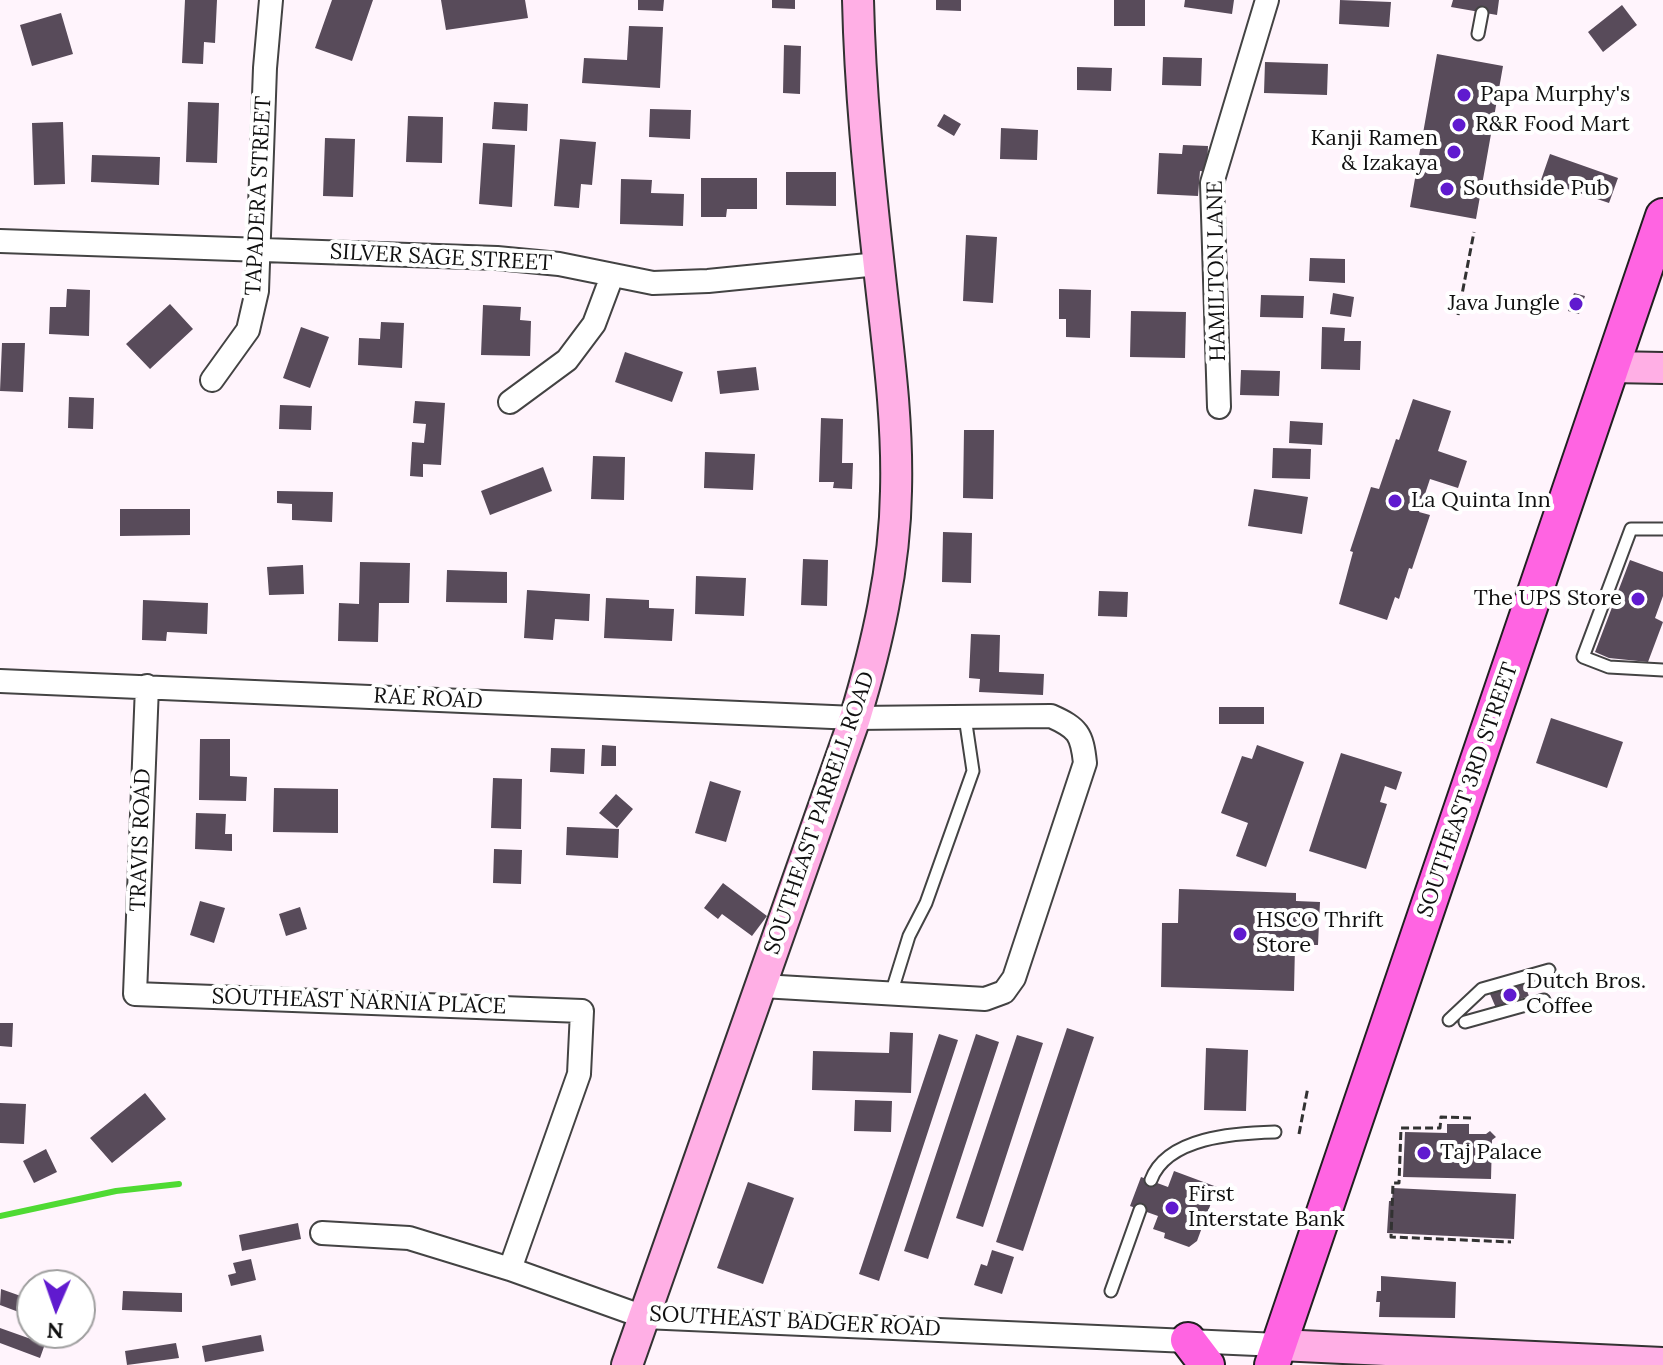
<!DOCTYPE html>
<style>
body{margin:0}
#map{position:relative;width:1663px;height:1365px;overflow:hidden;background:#fff4fc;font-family:Lora,serif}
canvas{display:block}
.north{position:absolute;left:16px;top:1269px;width:80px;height:80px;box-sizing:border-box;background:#fff;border:2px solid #9f9f9f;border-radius:50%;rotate:182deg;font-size:22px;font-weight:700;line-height:32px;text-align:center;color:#101010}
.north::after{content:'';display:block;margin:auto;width:28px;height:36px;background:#601acf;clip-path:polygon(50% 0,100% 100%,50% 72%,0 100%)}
</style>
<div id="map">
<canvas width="1663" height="1365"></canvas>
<div class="north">N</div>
</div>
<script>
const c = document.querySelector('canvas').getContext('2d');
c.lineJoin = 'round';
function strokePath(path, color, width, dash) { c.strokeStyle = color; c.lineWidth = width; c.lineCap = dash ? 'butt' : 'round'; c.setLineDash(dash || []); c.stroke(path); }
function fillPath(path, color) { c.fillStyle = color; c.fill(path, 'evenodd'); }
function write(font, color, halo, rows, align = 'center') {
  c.font = font + ' Lora,serif'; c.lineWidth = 8; c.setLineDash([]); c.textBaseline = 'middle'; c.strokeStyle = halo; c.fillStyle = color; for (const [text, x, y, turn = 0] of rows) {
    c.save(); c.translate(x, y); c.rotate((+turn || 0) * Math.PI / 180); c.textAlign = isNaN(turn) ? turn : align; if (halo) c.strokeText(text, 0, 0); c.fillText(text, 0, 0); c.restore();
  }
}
const stream = new Path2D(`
 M0 1216 116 1191 179 1184`);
const building = new Path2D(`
 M185 0H217L215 43 204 42 203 64 182 63Z
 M332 0H373L352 61 315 48Z
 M441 0H525L528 18 446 30Z
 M638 0H664L663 11 638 10Z
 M772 0H795V9L772 8Z
 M936 0H961V11L936 10Z
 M1114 0H1145V26H1114Z
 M1185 0H1234L1232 14 1184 7Z
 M1340 0 1391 2 1389 27 1339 24Z
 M1453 0H1499L1497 15 1451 7Z
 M1622 5 1637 25 1603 52 1588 32Z
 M61 13 73 54 32 66 20 25Z
 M629 26 663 27 660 88 582 83 584 58 627 60Z
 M784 45 801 46 800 94 783 93Z
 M1437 54 1503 66 1476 219 1410 207Z
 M1163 57 1202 58 1201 86 1162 85Z
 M1265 62 1328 64 1327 95 1264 93Z
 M1077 67 1112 68 1111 91 1077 90Z
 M188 102 219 103 217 163 186 162Z
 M494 102 528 104 527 131 492 129Z
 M650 109 691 110 690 139 649 137Z
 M944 114 961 124 954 136 937 126Z
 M408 116 443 117 442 163 406 162Z
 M63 122 65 184 34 185 32 123Z
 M1001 128 1038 130 1037 160 1000 159Z
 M325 138 355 139 353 197 323 196Z
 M560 139 596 142 592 185 581 184 579 208 554 206Z
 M483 143 515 145 512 207 479 204Z
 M1183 145 1208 146 1207 172 1200 171 1198 196 1157 194 1159 153 1182 154Z
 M1550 154 1618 178 1609 203 1541 180Z
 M92 155 160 157 159 185 91 182Z
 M786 172H836V206L786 205Z
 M701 178H757V209H727L726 217H701Z
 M621 179 652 180 651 193 684 194 683 226 620 224Z
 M966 235 997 237 993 303 963 301Z
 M1310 258 1345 259V283L1309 281Z
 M67 289 90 290 89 336 49 334 50 307H66Z
 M1059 289 1091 290 1090 338 1066 337V319H1059Z
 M1333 293 1354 297 1351 317 1330 314Z
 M1574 293 1585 296 1579 314 1568 311Z
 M1261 295 1304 296 1303 318 1260 317Z
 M170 304 193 329 150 369 126 344Z
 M483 305 521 307 520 320 531 321 530 356 481 355Z
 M1131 311 1186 312 1185 358 1130 357Z
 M381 322 404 323 402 368 358 365 359 338 380 339Z
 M301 327 329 337 310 388 283 378Z
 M1322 327 1345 328 1344 341H1361L1360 370 1321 369Z
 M2 343H25L23 392 0 391Z
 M625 352 683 372 672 402 615 382Z
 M756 367 759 390 720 394 717 371Z
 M1241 370 1280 371 1279 396 1240 395Z
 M69 397 94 398 93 429 68 428Z
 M1413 399 1451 411 1438 451 1467 461 1458 488 1430 479 1419 512 1430 515 1412 569 1409 568 1399 599 1395 597 1387 620 1339 604 1353 552 1350 551 1371 487 1379 489 1396 439 1399 440Z
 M415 401 445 403 441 465 423 464V477L410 476 412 442 424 443 426 424 413 423Z
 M280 405 312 406 311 430 279 429Z
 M821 418 843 419 842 463H853L852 489 833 488 834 482H819Z
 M1290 421 1323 423 1322 445 1289 443Z
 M964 430H994L993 499 963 498Z
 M1273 448 1311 449 1310 479 1272 478Z
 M705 452 755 454 753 490 704 488Z
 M593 456 625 457 624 500 591 499Z
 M543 467 552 491 490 515 481 491Z
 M1254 489 1308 497 1302 534 1248 526Z
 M277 491 333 492 332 522 292 520V504L277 503Z
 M120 509H190V535L120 536Z
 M943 532 972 533 971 583 942 582Z
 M803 559 828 560 827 606 801 605Z
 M1630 560 1663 572V596L1655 618 1663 622 1648 662 1609 658 1595 652Z
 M360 562 410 563 409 603H379L378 642 338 641 339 603 359 604Z
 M303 565 304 594 269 595 267 567Z
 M447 570 507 572V603L446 602Z
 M696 576 746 578 744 616 695 614Z
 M527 590 590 594 589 621 555 619 553 640 524 638Z
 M1099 591 1128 592 1127 617 1098 616Z
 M606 598 649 600V608L674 609 672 641 604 638Z
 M143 600 208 603 207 634 167 632 166 641 142 640Z
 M971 634 1000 635 999 672 1044 674 1043 695 979 692 980 679 969 678Z
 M1219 707H1264V724H1219Z
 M1551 718 1623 742 1607 788 1536 763Z
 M200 739H230V776L247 777 246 801 199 800Z
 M602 745 616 746V766H601Z
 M1257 745 1304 762 1266 867 1236 856 1248 823 1221 813 1242 756 1252 759Z
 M551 748 585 749 584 774 550 772Z
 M1341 753 1402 772 1396 790 1385 786 1380 802 1387 804 1366 869 1309 851Z
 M493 778 522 779 521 829 491 828Z
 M710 781 741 791 726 842 695 833Z
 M274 788 338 789V833L273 832Z
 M616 794 633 809 617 828 599 813Z
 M196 813 226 814 225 834H232V851L195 849Z
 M567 827 619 829 618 858 566 855Z
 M494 849 522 850 521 884 493 883Z
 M723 883 767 916 752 936 722 914 718 919 704 908Z
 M1179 889 1296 893V901L1320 902 1318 945H1295L1294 991 1161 987 1162 923H1178Z
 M200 901 225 908 214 943 190 935Z
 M300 907 307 929 286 936 279 914Z
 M1523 981 1529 996 1496 1008 1490 994Z
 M0 1023H13L12 1047 0 1046Z
 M1067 1028 1094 1037 1023 1251 996 1242Z
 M890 1032 913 1033 911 1093 812 1090 813 1051 889 1053Z
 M939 1034 958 1040 879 1281 859 1274Z
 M976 1034 999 1042 928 1259 904 1251Z
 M1017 1035 1043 1043 983 1227 956 1218Z
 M1206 1048 1248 1050 1246 1111 1204 1110Z
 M145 1093 166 1119 112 1163 90 1138Z
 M855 1100 892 1101 891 1132 854 1131Z
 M0 1103 26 1104 24 1144 0 1143Z
 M1447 1124H1469V1134H1486L1490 1131 1496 1137 1492 1140 1491 1179 1403 1177 1405 1132 1447 1133Z
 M46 1149 57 1172 34 1183 23 1161Z
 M1174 1171 1217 1187 1197 1241 1189 1247 1164 1238 1165 1233 1153 1229 1158 1216 1130 1206 1141 1177 1168 1187Z
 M748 1182 794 1198 763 1284 717 1268Z
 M1393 1188 1516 1194 1514 1239 1387 1233 1389 1201H1392Z
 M298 1223 301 1239 242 1251 239 1235Z
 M992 1250 1014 1257 1002 1294 974 1285 981 1264 987 1266Z
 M251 1259 256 1280 231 1286 228 1275 236 1273 233 1263Z
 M1381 1276 1456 1282 1455 1318 1379 1317 1380 1302H1376L1377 1291H1381Z
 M1 1289 32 1300V1317L0 1305Z
 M123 1291 182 1293V1312L122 1310Z
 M0 1328 45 1344 40 1358 0 1343Z
 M261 1335 264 1351 205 1362 202 1346Z
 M176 1343 179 1358 127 1365 125 1351Z`);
const path = new Path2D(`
 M1458 315 1474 232
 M1471 1118 1441 1117 1440 1128H1401L1399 1183H1393L1391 1237 1511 1242
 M1299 1134 1308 1087`);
const lane = new Path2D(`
 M1478 34 1482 13
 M1663 529H1631L1583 657 1609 667 1663 670
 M891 994 909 936 926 903 973 771 965 717
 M1449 1020 1482 989 1549 970
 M1465 1022 1544 1000
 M1151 1180C1167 1137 1235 1133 1275 1132
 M1111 1291 1140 1210`);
const street = new Path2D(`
 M0 241 497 258 559 264 653 283 708 281 878 264
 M212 380 248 330 257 291 265 68 271 0
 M510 402 567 360 594 324 612 276
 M1219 407 1212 183 1267 0
 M0 681 855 718 1051 716C1078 728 1082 734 1085 763L1014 978 1004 992 985 999 762 986
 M147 686 135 994 582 1011 579 1074 510 1269
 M322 1233 409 1238 510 1269 644 1317 1279 1345`);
const secondary = new Path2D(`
 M1612 367 1663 368
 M1279 1345 1663 1363
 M627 1365 855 718C877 645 895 568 896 491 898 416 887 342 879 267 869 178 860 89 858 0`);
const primary = new Path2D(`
 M1188 1340 1207 1365
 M1272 1365 1663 216`);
const markers = [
 [1464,95,8,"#601acf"],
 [1459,125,8,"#601acf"],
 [1454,152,8,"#601acf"],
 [1447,189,8,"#601acf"],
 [1576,304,8,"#601acf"],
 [1395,501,8,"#601acf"],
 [1638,599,8,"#601acf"],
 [1240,934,8,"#601acf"],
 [1510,995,8,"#601acf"],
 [1424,1153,8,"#601acf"],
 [1172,1208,8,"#601acf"]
];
const poiNames = [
 ["Papa Murphy's",1480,95],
 ["R&R Food Mart",1475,125],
 ["Kanji Ramen",1438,139,"right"],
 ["& Izakaya",1438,164,"right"],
 ["Southside Pub",1463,189],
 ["Java Jungle",1560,304,"right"],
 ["La Quinta Inn",1411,501],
 ["The UPS Store",1622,599,"right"],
 ["HSCO Thrift",1256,921],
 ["Store",1256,946],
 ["Dutch Bros.",1526,982],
 ["Coffee",1526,1007],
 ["Taj Palace",1440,1153],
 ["First",1188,1195],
 ["Interstate Bank",1188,1220]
];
const streetNames = [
 ["TAPADERA STREET",259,196,-87],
 ["SILVER SAGE STREET",441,258,3],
 ["HAMILTON LANE",1217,271,-91],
 ["RAE ROAD",428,699,3],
 ["SOUTHEAST 3RD STREET",1468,790,-71],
 ["SOUTHEAST PARRELL ROAD",820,813,-71],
 ["TRAVIS ROAD",141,840,-88],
 ["SOUTHEAST NARNIA PLACE",359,1002,2],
 ["SOUTHEAST BADGER ROAD",795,1322,3]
];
strokePath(stream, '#4fda33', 6);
fillPath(building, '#584b5a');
strokePath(lane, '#434343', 15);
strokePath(street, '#434343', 26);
strokePath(secondary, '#323232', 34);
strokePath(primary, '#212121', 38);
strokePath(path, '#323232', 3, [8, 4]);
strokePath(lane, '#fff', 11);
strokePath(street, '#fff', 22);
strokePath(secondary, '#ffafe5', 30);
strokePath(primary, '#ff64e2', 34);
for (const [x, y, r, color] of markers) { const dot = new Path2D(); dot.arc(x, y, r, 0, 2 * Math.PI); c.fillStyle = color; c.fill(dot); strokePath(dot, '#fff', 3); }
write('22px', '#101010', '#fff', poiNames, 'left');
write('22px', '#101010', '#fff', streetNames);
</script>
